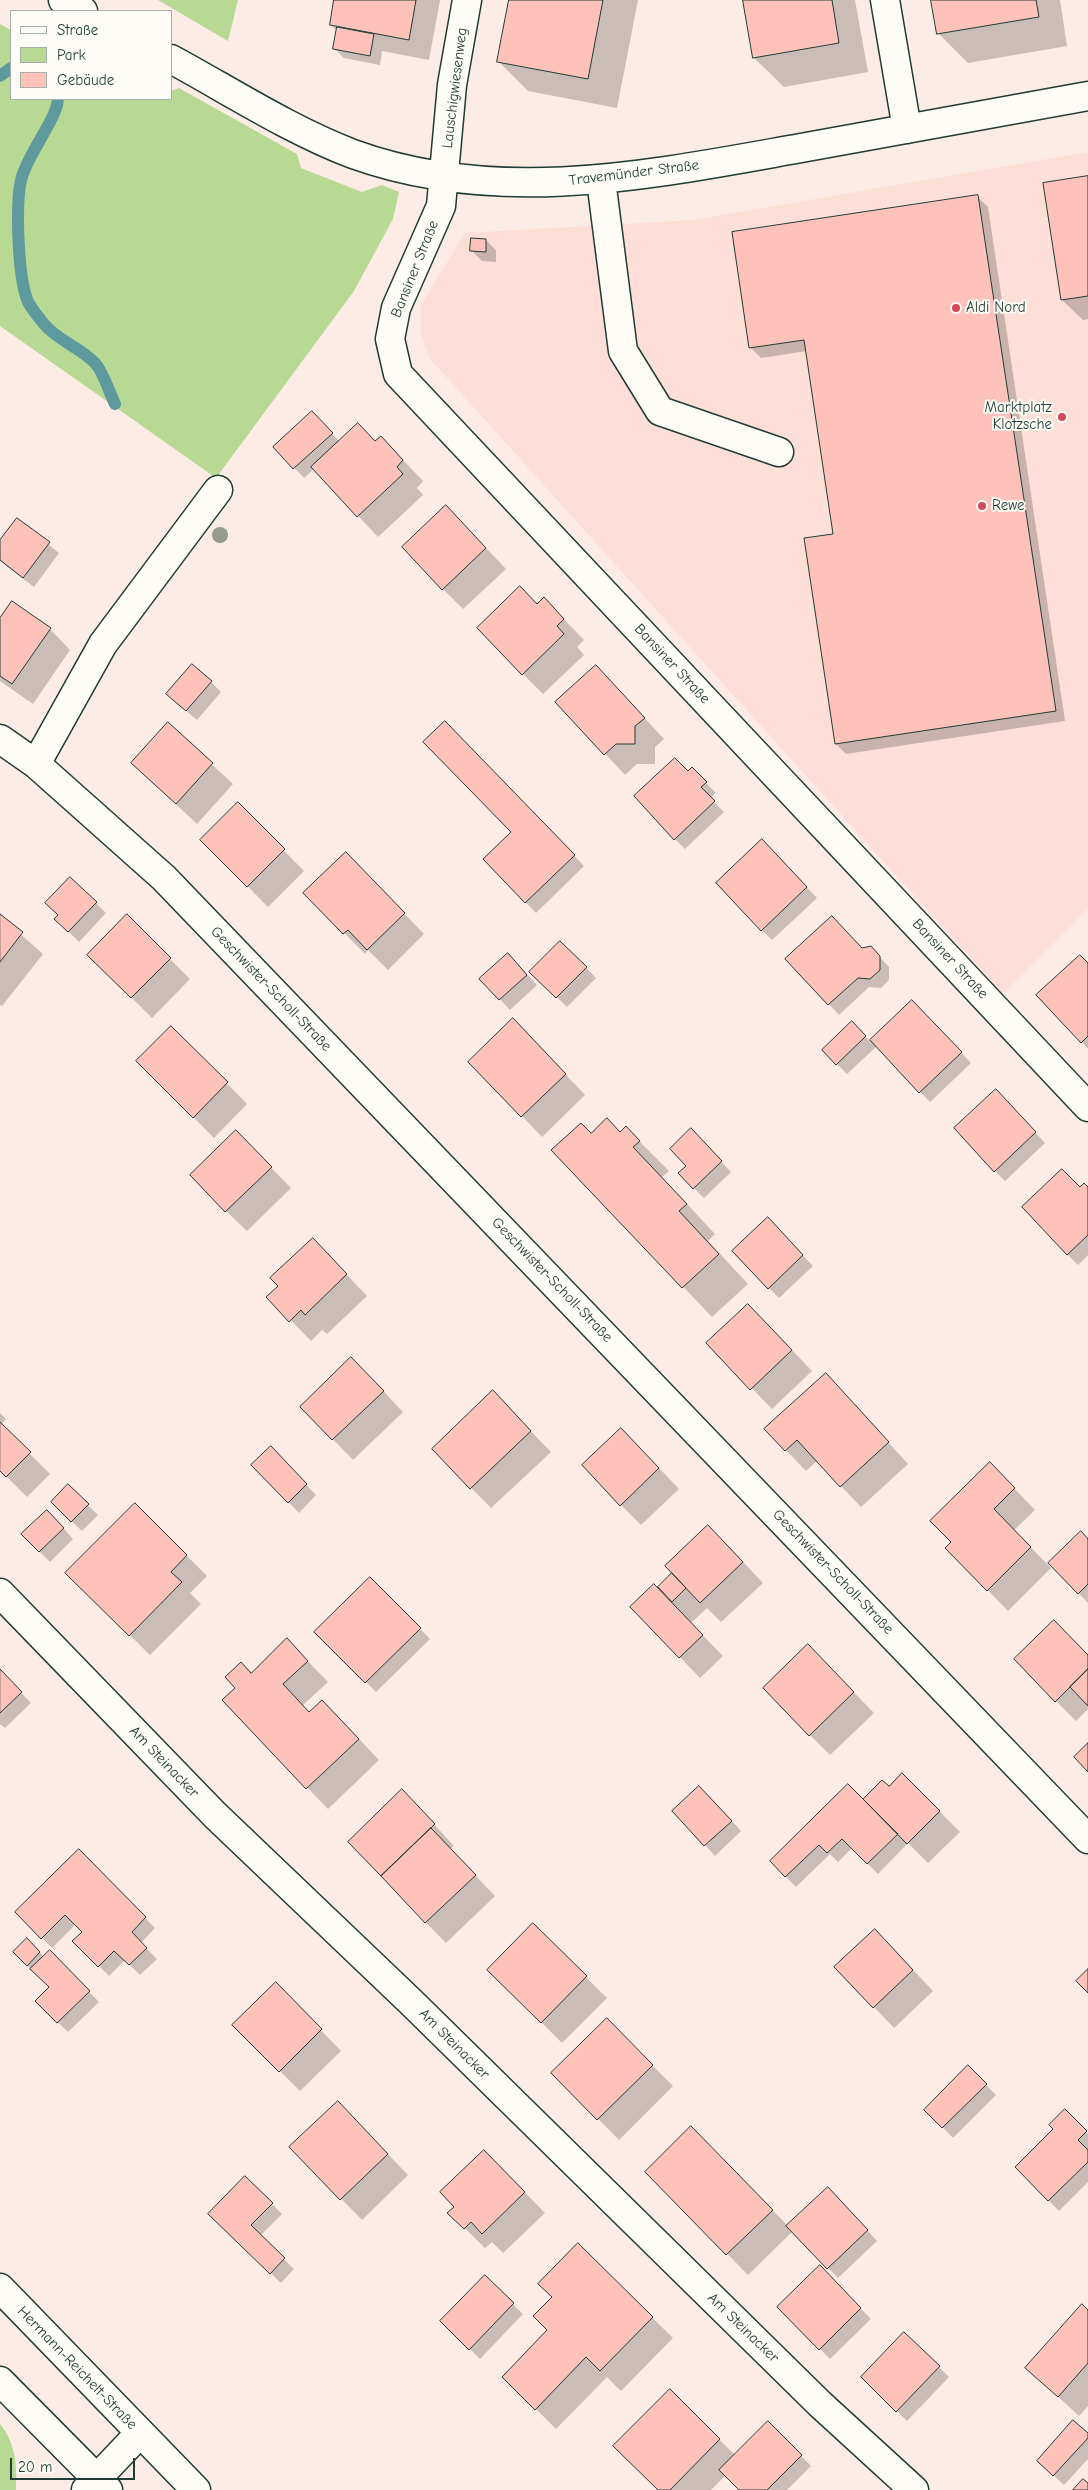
<!DOCTYPE html>
<meta charset="utf-8">
<style>
body{margin:0}
#map{position:relative;width:1088px;height:2490px;overflow:hidden;background:#fdebe5;font-family:"Comic Neue",sans-serif}
canvas{display:block}
.legend{position:absolute;left:10px;top:10px;width:162px;height:90px;box-sizing:border-box;background:#fdfcf7;border:1px solid #a4b0a9;margin:0;padding:6px 9px;list-style:none;font-size:15px;color:#1f3d34}
.legend li{display:flex;align-items:center;gap:10px;height:25px}
.legend b{width:25px;border:1px solid #a4b0a9}
.scale{position:absolute;left:10px;top:2458px;width:125px;height:22px;box-sizing:border-box;border:2px solid #1f3d34;border-top:0;padding-left:6px;font-size:15px;line-height:18px;white-space:nowrap;color:#1f3d34;-webkit-text-stroke:4px #fdfcf7;paint-order:stroke}
</style>
<div id="map">
<canvas width="1088" height="2490"></canvas>
<ul class="legend">
<li><b style="height:6px;background:#fdfcf7"></b>Straße</li>
<li><b style="height:14px;background:#b7d994"></b>Park</li>
<li><b style="height:14px;background:#fec2bb"></b>Gebäude</li>
</ul>
<div class="scale">20 m</div>
</div>
<script>
const c = document.querySelector('canvas').getContext('2d');
c.lineJoin = 'round';
function fillPath(path, color) { c.fillStyle = color; c.fill(path, 'evenodd'); }
function strokePath(path, color, width, dash) { c.strokeStyle = color; c.lineWidth = width; c.lineCap = dash ? 'butt' : 'round'; c.setLineDash(dash || []); c.stroke(path); }
function write(font, color, halo, rows, align = 'center') {
  c.font = font + ' "Comic Neue",sans-serif'; c.lineWidth = 4; c.setLineDash([]); c.textBaseline = 'middle'; c.strokeStyle = halo; c.fillStyle = color; for (const [text, x, y, turn = 0] of rows) {
    c.save(); c.translate(x, y); c.rotate((+turn || 0) * Math.PI / 180); c.textAlign = isNaN(turn) ? turn : align; if (halo) c.strokeText(text, 0, 0); c.fillText(text, 0, 0); c.restore();
  }
}
const built = new Path2D(`
 M1088 152V909L1003 994 430 359 421 334V305L465 233 693 220Z`);
const green = new Path2D(`
 M158 0H238L228 41Z
 M0 24 11 30V99H171V91L179 88 297 154 301 168 362 192 382 185 399 192 393 219 354 291 216 478 0 326Z
 M0 2424C16 2443 17 2466 16 2490H0Z`);
const shadow = new Path2D(`
 M335 0H440L429 60 382 51 380 65 344 58 334 48 337 31 331 25Z
 M510 0H638L617 108 528 91 499 62Z
 M744 0H855L868 72 784 87 754 58Z
 M932 0H1060L1067 46 968 63 938 33Z
 M1088 177V319L1083 320 1062 300Z
 M978 197 988 207 1065 721 846 754 836 744 835 535 807 351 761 358 750 347Z
 M486 240 496 250V262L482 261 471 250Z
 M312 413 340 442H375L381 437 423 481 417 488 423 495 378 537 314 469 304 478 275 448Z
 M17 519 59 553 34 587 0 561V542Z
 M466 527 506 569 463 609 443 589Z
 M544 599 584 640 577 647 584 655 543 694 523 674Z
 M0 620 50 629 70 650 33 704 0 681Z
 M596 666 664 739 655 747V764H637L625 775 557 702Z
 M211 682 221 692 197 720 178 704Z
 M445 723 584 866 536 913 485 859 513 832Z
 M168 724 233 784 197 824 132 763Z
 M692 769 716 793 710 798 724 812 685 849 675 839 688 773Z
 M238 804 304 871 268 907 202 840Z
 M772 851 817 898 772 940 762 930Z
 M366 874 424 934 388 970 368 950 365 954 305 893Z
 M96 903 106 913 79 942 56 919 59 915Z
 M0 916 43 954 2 1006 0 1005Z
 M127 916 190 979 152 1018 89 955Z
 M560 942 596 978 567 1007 531 972Z
 M871 948 889 967V980L881 988 869 987 839 1015 787 959Z
 M1088 964V1049L1082 1042Z
 M518 965 537 985 510 1010 481 979Z
 M912 1001 971 1063 930 1102 877 1046 847 1074 823 1050 852 1023 870 1041Z
 M171 1027 247 1104 214 1138 138 1061Z
 M533 1040 585 1095 542 1137 522 1116Z
 M1006 1101 1045 1143 1005 1181 995 1171Z
 M626 1128 669 1171 662 1177 715 1234 708 1241 748 1284 712 1317 553 1150 591 1135 620 1133Z
 M236 1132 291 1188 247 1231 226 1211Z
 M701 1140 731 1172 704 1198 694 1188Z
 M1080 1188 1088 1189V1255L1078 1265 1067 1254Z
 M778 1229 813 1266 779 1298 769 1288Z
 M333 1260 367 1296 327 1334 322 1330 311 1341 268 1297Z
 M769 1326 812 1371 772 1409 708 1343Z
 M826 1374 908 1464 861 1507 817 1461 806 1471 786 1450Z
 M372 1379 403 1412 353 1460 302 1407Z
 M493 1392 551 1452 491 1508 433 1449Z
 M0 1413 6 1419 1 1425 50 1474 27 1497 0 1470Z
 M642 1450 679 1489 641 1525 621 1505Z
 M281 1458 316 1495 299 1513 252 1465Z
 M1011 1485 1035 1510 1014 1530 1051 1568 1008 1611 947 1548Z
 M68 1486 98 1515 82 1531 52 1502Z
 M135 1504 207 1576 190 1593 201 1604 150 1655 67 1573Z
 M57 1521 73 1539 50 1562 39 1551Z
 M1088 1540V1603L1050 1563Z
 M729 1547 763 1583 721 1622 707 1608 691 1623 723 1656 700 1678 632 1607 658 1589 674 1573Z
 M370 1578 430 1639 376 1692 316 1632Z
 M287 1640 328 1682 302 1706 310 1713 343 1722 379 1760 328 1809 224 1701Z
 M1088 1656V1709L1076 1721 1056 1701Z
 M828 1666 874 1713 830 1755 810 1735Z
 M0 1671 31 1703 5 1728 0 1724Z
 M902 1774 960 1832 928 1863 908 1843 878 1874 852 1848 838 1862 830 1854 796 1887 771 1861 863 1800 889 1788Z
 M710 1797 741 1831 715 1856 674 1811Z
 M423 1812 454 1846 450 1849 495 1896 446 1943 349 1842Z
 M79 1851 155 1928 141 1943 157 1959 140 1975 125 1960 109 1976 74 1941 84 1932 76 1924 52 1948 17 1912Z
 M533 1925 607 1998 562 2043 489 1970Z
 M27 1940 44 1957 50 1952 99 2002 68 2032 36 2001 50 1988 14 1952Z
 M895 1951 933 1991 894 2028 874 2007Z
 M276 1984 341 2051 300 2091 234 2025Z
 M607 2020 673 2086 619 2140 553 2073Z
 M968 2067 996 2095 953 2138 926 2110Z
 M1065 2111 1088 2134V2182L1059 2211 1016 2167 1055 2129Z
 M358 2123 408 2175 362 2220 291 2147Z
 M691 2128 788 2226 838 2199 877 2241 838 2278 793 2231 748 2275 647 2172Z
 M505 2172 545 2213 503 2253 492 2242 485 2248 449 2213Z
 M272 2204 282 2214 260 2236 294 2269 281 2283 210 2214Z
 M578 2245 673 2338 621 2391 607 2377 556 2429 504 2377 549 2330 553 2297Z
 M820 2267 871 2319 830 2359 778 2307Z
 M485 2277 523 2314 480 2359 442 2321Z
 M1088 2311V2406L1079 2416 1027 2368Z
 M939 2367 949 2377 907 2421 863 2377Z
 M670 2391 735 2455 768 2422 811 2466 787 2490H741L726 2475 711 2490H659Z
 M1088 2435V2459L1064 2485 1049 2471Z`);
const stream = new Path2D(`
 M0 76 11 68
 M58 99C57 120 24 158 20 185 16 212 18 278 28 302 32 309 39 318 44 324 58 341 80 347 95 363 104 373 109 392 115 404`);
const building = new Path2D(`
 M334 0H416L409 40 330 25Z
 M509 0H603L588 79 497 62Z
 M743 0H832L839 43 753 58Z
 M931 0H1036L1039 17 937 34Z
 M337 27 374 34 370 56 333 49Z
 M1088 176V296L1061 300 1043 183Z
 M978 195 1056 711 835 744 804 538 833 534 804 340 749 348 732 232Z
 M471 238 486 239V252L470 251Z
 M312 411 333 433 293 469 273 447Z
 M358 423 375 441 381 436 403 460 397 467 403 474 357 517 311 467Z
 M446 505 486 548 442 590 402 547Z
 M17 518 50 542 23 578 0 560V540Z
 M520 586 537 604 544 597 564 619 557 626 564 634 522 675 477 628Z
 M12 601 51 628 12 684 0 676V618Z
 M192 664 212 681 186 711 166 694Z
 M596 665 645 718 635 726V744H616L604 755 555 702Z
 M445 721 575 855 525 903 483 859 511 832 423 742Z
 M168 722 213 763 176 804 131 763Z
 M675 758 688 771 692 767 707 782 701 787 715 801 674 840 634 796Z
 M238 802 285 849 247 887 200 840Z
 M762 839 807 887 761 931 716 883Z
 M346 852 405 913 367 950 348 930 343 934 303 893Z
 M70 877 97 902 68 932 54 919 58 915 45 903Z
 M0 914 23 932 0 962Z
 M127 914 171 958 131 998 87 955Z
 M832 916 862 948 871 946 880 956V970L870 979 858 978 828 1005 785 959Z
 M560 941 587 967 556 998 529 972Z
 M508 953 527 975 499 1000 479 979Z
 M1080 955 1088 963V1036L1081 1043 1036 995Z
 M912 1000 962 1052 919 1093 870 1040Z
 M513 1018 566 1074 521 1117 468 1062Z
 M852 1021 866 1036 836 1065 822 1050Z
 M171 1026 228 1082 193 1118 136 1061Z
 M996 1089 1036 1132 994 1172 954 1128Z
 M607 1118 620 1132 626 1126 640 1141 633 1147 687 1204 679 1211 719 1254 682 1288 551 1150 581 1123 591 1133Z
 M691 1128 722 1161 693 1189 678 1173 686 1166 670 1149Z
 M236 1130 272 1167 225 1212 190 1175Z
 M1062 1169 1080 1187 1084 1183 1088 1187V1235L1067 1255 1022 1207Z
 M768 1217 803 1255 768 1289 732 1251Z
 M313 1238 347 1274 305 1315 301 1310 289 1322 266 1297 278 1286 270 1278Z
 M748 1304 792 1350 750 1390 706 1343Z
 M351 1357 384 1391 332 1440 300 1407Z
 M826 1373 889 1442 840 1487 797 1440 785 1451 764 1429Z
 M493 1390 531 1431 470 1489 432 1449Z
 M0 1422 31 1452 6 1477 0 1471Z
 M621 1428 659 1468 620 1506 582 1465Z
 M271 1446 307 1484 288 1503 251 1465Z
 M990 1462 1015 1488 994 1509 1031 1547 987 1591 945 1548 951 1542 930 1521Z
 M68 1484 89 1504 71 1522 51 1502Z
 M135 1503 187 1555 171 1572 182 1582 129 1636 65 1573Z
 M47 1510 64 1528 39 1552 21 1534Z
 M708 1525 743 1562 700 1603 665 1566Z
 M1081 1531 1088 1539V1584L1078 1594 1048 1563Z
 M672 1573 686 1588 672 1602 658 1587Z
 M370 1577 421 1628 365 1683 314 1632Z
 M654 1584 703 1635 679 1658 630 1607Z
 M1054 1620 1088 1655V1669L1055 1702 1014 1659Z
 M287 1638 308 1661 283 1684 309 1712 322 1700 359 1739 306 1789 222 1700 235 1688 225 1677 241 1662 251 1673Z
 M808 1644 854 1692 809 1736 763 1688Z
 M0 1669 22 1692 0 1713Z
 M1088 1669V1706L1070 1687Z
 M1088 1743V1772L1074 1757Z
 M902 1773 940 1811 907 1844 863 1799 882 1780 889 1786Z
 M848 1784 898 1834 867 1864 842 1839 827 1853 819 1845 785 1877 770 1861Z
 M699 1786 732 1821 704 1846 672 1811Z
 M402 1789 435 1824 381 1876 348 1842Z
 M431 1828 476 1875 425 1923 381 1876Z
 M79 1849 146 1917 132 1932 147 1948 129 1965 114 1951 98 1967 72 1941 82 1932 65 1915 41 1939 15 1912Z
 M533 1923 587 1976 541 2023 487 1970Z
 M875 1929 913 1970 873 2008 834 1967Z
 M27 1938 40 1952 27 1966 13 1952Z
 M50 1950 90 1991 57 2023 35 2001 49 1987 30 1969Z
 M1088 1969V1993L1076 1981Z
 M276 1982 322 2029 279 2072 232 2025Z
 M607 2018 653 2065 597 2120 551 2073Z
 M968 2065 987 2084 942 2128 924 2110Z
 M338 2101 388 2154 340 2200 289 2147Z
 M1065 2109 1087 2131 1078 2140 1088 2150V2162L1048 2201 1015 2167 1053 2129 1049 2125Z
 M691 2126 773 2210 726 2255 645 2172Z
 M484 2150 525 2192 482 2234 471 2222 464 2229 447 2213 454 2207 440 2192Z
 M245 2176 273 2203 251 2225 285 2258 270 2274 208 2214Z
 M828 2187 868 2230 827 2269 786 2226Z
 M578 2243 653 2317 600 2371 586 2357 535 2410 502 2377 547 2330 533 2316 552 2297 538 2284Z
 M820 2265 861 2308 819 2350 777 2307Z
 M485 2275 514 2303 469 2350 440 2321Z
 M1082 2304 1088 2310V2363L1058 2397 1025 2368Z
 M904 2332 940 2366 896 2412 861 2377Z
 M670 2389 720 2439 670 2490H658L613 2446Z
 M1073 2420 1088 2433V2438L1053 2476 1037 2461Z
 M768 2421 802 2455 767 2490H739L719 2470Z
 M1083 2479 1088 2483V2490H1073Z`);
const minor = new Path2D(`
 M63 0 83 11
 M467 0 452 85 441 206 396 308 390 339 398 374 1088 1107
 M885 0 907 129
 M171 59C230 91 290 130 353 154 499 207 654 174 801 148 897 131 992 113 1088 96
 M601 180 623 351 660 411 779 452
 M0 739 36 764 164 878 1088 1839
 M36 764 103 644 218 490
 M0 1593 215 1815 411 2002 820 2404 914 2490
 M86 2490 140 2433`);
const major = new Path2D(`
 M0 2288 196 2490
 M0 2381 108 2490`);
const trees = [
 [220,535]
];
const markers = [
 [956,308,5,"#d1495b"],
 [1062,417,5,"#d1495b"],
 [982,506,5,"#d1495b"]
];
const streetNames = [
 ["Lauschigwiesenweg",455,88,-83],
 ["Travemünder Straße",634,173,-7],
 ["Bansiner Straße",415,269,-68],
 ["Bansiner Straße",672,664,47],
 ["Bansiner Straße",950,959,47],
 ["Geschwister-Scholl-Straße",271,989,46],
 ["Geschwister-Scholl-Straße",552,1280,46],
 ["Geschwister-Scholl-Straße",833,1572,46],
 ["Am Steinacker",164,1762,46],
 ["Am Steinacker",454,2044,45],
 ["Am Steinacker",743,2328,44],
 ["Hermann-Reichelt-Straße",77,2368,46]
];
const poiNames = [
 ["Aldi Nord",966,308],
 ["Marktplatz",1052,408,"right"],
 ["Klotzsche",1052,425,"right"],
 ["Rewe",992,506]
];
fillPath(built, '#fddfd8');
fillPath(green, '#b7d994');
fillPath(shadow, '#0003');
strokePath(stream, '#5e999e', 12);
fillPath(building, '#fec2bb');
strokePath(building, '#1f3d34', 1);
strokePath(minor, '#1f3d34', 31);
strokePath(major, '#1f3d34', 31);
strokePath(minor, '#fdfcf7', 28);
strokePath(major, '#fdfcf7', 28);
c.fillStyle = '#939c8e';
for (const [x, y] of trees) { c.beginPath(); c.arc(x, y, 8, 0, 2 * Math.PI); c.fill(); }
for (const [x, y, r, color] of markers) { const dot = new Path2D(); dot.arc(x, y, r, 0, 2 * Math.PI); c.fillStyle = color; c.fill(dot); strokePath(dot, '#fdfcf7', 2); }
write('15px', '#1f3d34', '#fdfcf7', streetNames);
write('15px', '#1f3d34', '#fdfcf7', poiNames, 'left');
</script>
